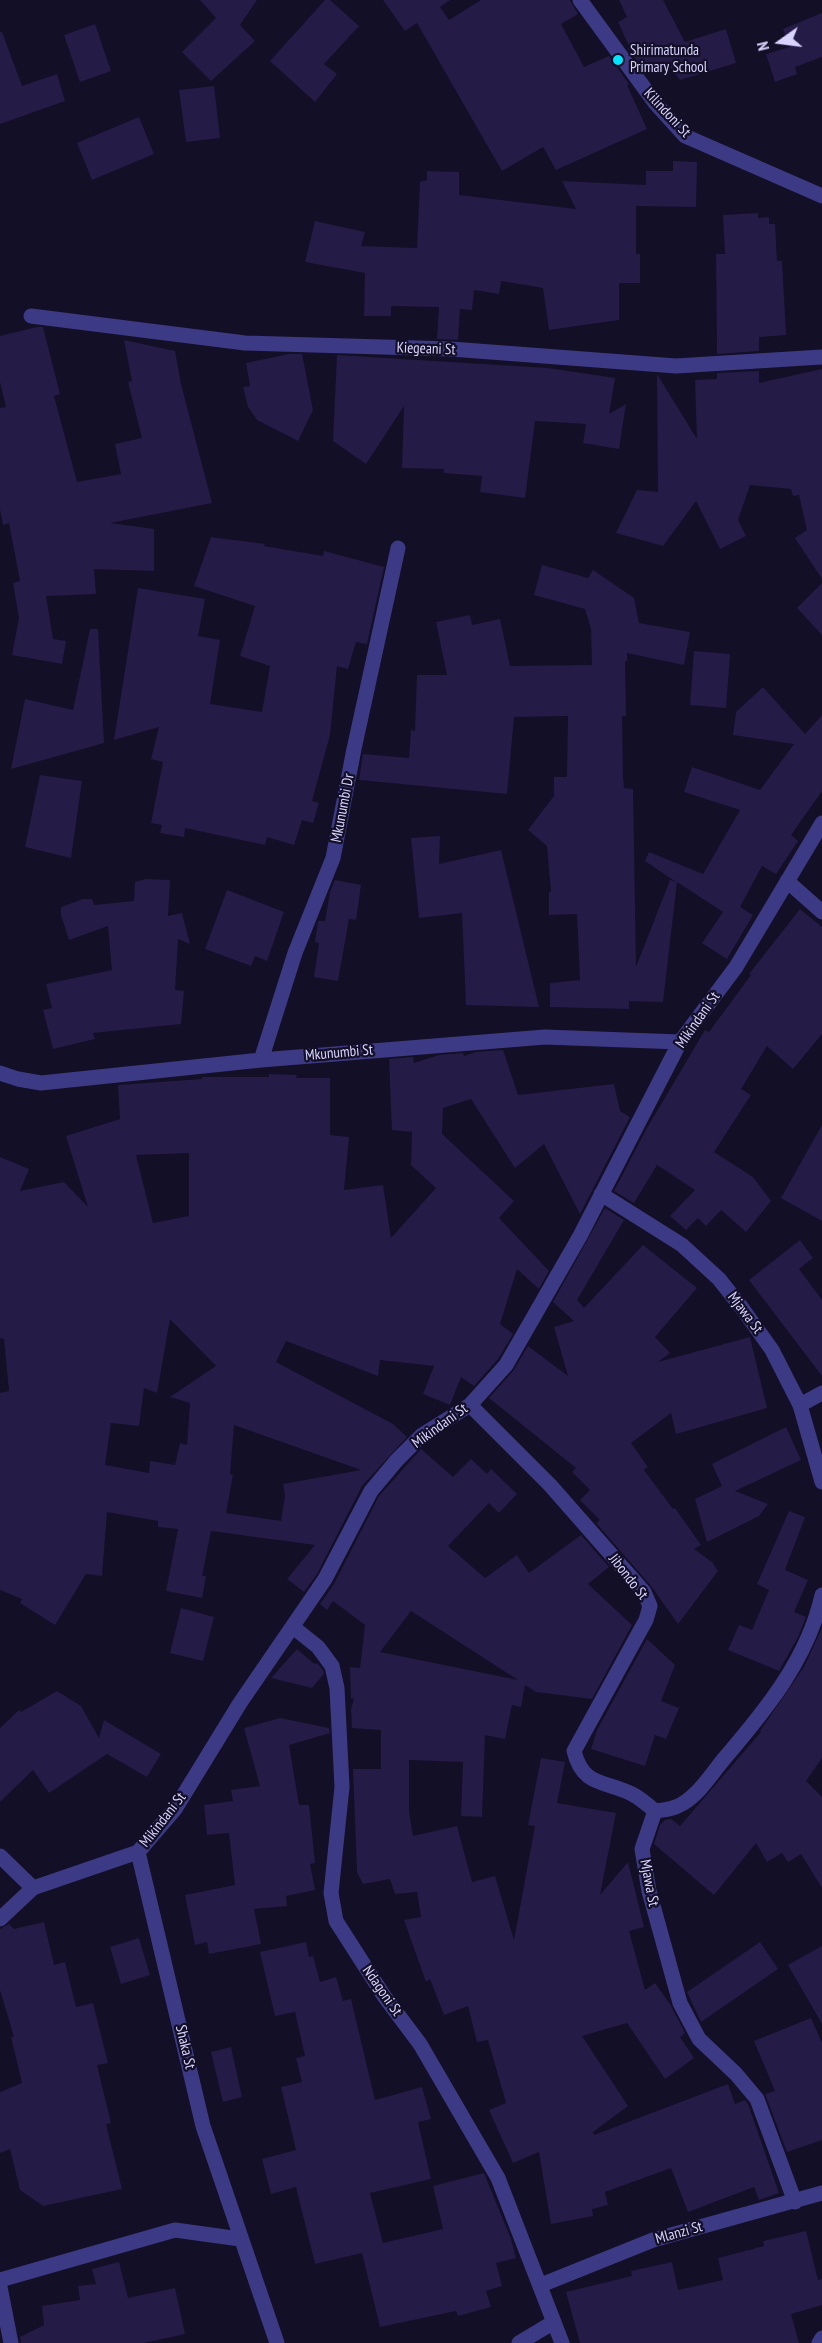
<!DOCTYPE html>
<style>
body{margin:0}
#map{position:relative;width:822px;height:2343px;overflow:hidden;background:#130f26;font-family:"PT Sans Narrow",sans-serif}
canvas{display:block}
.north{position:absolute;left:750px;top:12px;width:60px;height:60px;-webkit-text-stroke:4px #130f26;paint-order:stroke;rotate:256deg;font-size:16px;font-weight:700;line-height:24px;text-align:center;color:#d9d4ff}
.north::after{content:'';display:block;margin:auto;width:21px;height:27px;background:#d9d4ff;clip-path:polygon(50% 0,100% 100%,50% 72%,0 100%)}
</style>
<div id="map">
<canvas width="822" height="2343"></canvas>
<div class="north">N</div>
</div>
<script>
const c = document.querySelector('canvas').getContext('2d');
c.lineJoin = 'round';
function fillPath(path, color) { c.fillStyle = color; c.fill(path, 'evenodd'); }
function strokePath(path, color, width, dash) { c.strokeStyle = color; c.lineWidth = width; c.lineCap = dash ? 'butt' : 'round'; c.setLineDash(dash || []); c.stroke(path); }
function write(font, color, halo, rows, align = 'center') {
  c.font = font + ' "PT Sans Narrow",sans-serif'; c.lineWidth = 4.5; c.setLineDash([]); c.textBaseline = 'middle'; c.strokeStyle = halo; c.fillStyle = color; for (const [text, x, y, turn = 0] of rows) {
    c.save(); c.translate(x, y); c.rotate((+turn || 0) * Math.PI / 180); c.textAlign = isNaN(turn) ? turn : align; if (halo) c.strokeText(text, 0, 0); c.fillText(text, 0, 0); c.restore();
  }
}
const building = new Path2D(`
 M200 0H257L240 25 255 41 211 81 182 52 216 18Z
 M325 0H330L359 26 324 64 337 74 315 102 270 61Z
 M383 0H450L440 7 449 20 481 0H570L578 14 561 24 584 67 609 56 629 84 627 85 647 129 556 170 543 147 502 171 417 23 405 31Z
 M619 0H663L685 42 726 29 736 63 680 80 667 63 646 74 628 48H630L618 22 627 17Z
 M822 13V57L795 67 797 74 775 82 766 54 790 47 783 29Z
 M95 24 111 71 80 82 64 35Z
 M0 32H2L22 86 57 74 65 101 0 124Z
 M214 86 220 138 186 142 179 90Z
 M139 117 154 154 92 180 77 143Z
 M673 161 697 162 696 207 636 206V254H640V283H619V320L549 330 543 288 501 281 499 294 474 290 472 310 460 309 458 340 437 339 439 307 391 306V316H364L365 273 305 262 315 221 365 232 361 246 417 248 420 182 427 180V171L459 172V195L576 209 562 181 646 185V171H673Z
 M758 213V218L769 217V224H775L777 261H782L786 335 759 337V351L717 354 716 254H725L723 215Z
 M37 327H43L60 394 54 396 77 482 121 474 115 444 142 438 128 382 132 381 124 340 175 351 181 384 212 503 110 523 154 529V571L94 569 96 594 46 596 53 639 66 641 62 664 12 655 19 618 13 583 20 581 9 523 3 525 0 509V408L6 407 0 382V336Z
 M289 354H302L313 410 298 441 257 420 248 407 243 387 250 386 246 363Z
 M337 355 548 368 615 378 609 414 626 404 619 449 583 443 586 424 535 421 525 498 480 492 482 476 444 473V469L402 468 404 406 366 464 333 441Z
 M822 369V579L795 538 807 530 799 495 793 496 791 489 750 485 738 520 746 536 720 549 696 501 663 546 616 533 637 490 658 492 657 374 697 439 695 380 717 379V373L759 371V383Z
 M211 537 265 544 264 546 323 556 324 551 384 567 367 644 356 642 348 669 337 666 330 735 312 801 319 803 313 823 302 820 294 845 267 837 265 845 185 828 184 837 160 833 162 825 151 823 163 762 151 759 159 727 114 740 138 588 205 599 198 636 220 640 210 704 262 712 270 666 240 656 255 606 194 586Z
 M542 565 588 578 593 570 634 598 639 623 690 632 684 665 627 653V661H625L626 716H622L623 776 624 788 633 789 636 967 670 880 676 882 645 861 649 852 703 874 740 810 684 792 692 767 760 790 794 744 733 735 736 712 763 687 805 734 822 715V791L791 835 798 841 776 874 762 866 740 907 753 915 727 959 702 943 723 912 677 882 663 1002 629 1001V1009L550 1007V983L580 980 577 914 549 915V892H551L547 846 528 830 554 796V777H567L568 716 514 717 507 794 359 780 363 754 409 758 411 730 415 731 417 675H447L436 622 470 615 472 625 500 619 510 666 592 665 591 629 585 609 534 595Z
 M822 583V635L797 608Z
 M90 629H98L104 743 11 769 25 699 73 710Z
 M694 651 730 654 726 708 690 705Z
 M40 775 82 781 71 858 25 847Z
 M440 836 439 864 501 850 539 1007 466 1005 462 913 419 918 411 838Z
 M145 879 170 880 168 916 182 913 190 944 178 939 175 990 184 991 181 1024 93 1033 95 1039 53 1049 43 1010 52 1008 46 984 112 970 108 926 69 940 61 915V907L83 899H92L94 905 134 901 135 882Z
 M335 880 361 885 356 920 349 919 338 981 314 977 319 943 315 942 318 921H325L330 892Z
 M227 890 284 912 267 961 255 956 251 966 205 949Z
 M800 909 822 927V1034L793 1069 767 1046 741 1089 751 1095 714 1152 753 1177 771 1201 746 1232 721 1210 706 1226 698 1218 686 1230 670 1216 695 1190 657 1165 634 1203 614 1191 647 1128 705 1030 709 1032 751 975 749 974Z
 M503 1050 518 1095 614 1084 620 1111 630 1117 580 1214 544 1144 515 1168 471 1099 443 1108 442 1134 514 1201 499 1218 549 1271 539 1289 517 1269 500 1324 513 1334 498 1359 474 1386 461 1377 450 1405 423 1394 434 1366 380 1360 378 1376 286 1341 276 1362 393 1424 407 1437 362 1486 317 1574 304 1592 287 1579 315 1545 211 1531 202 1576H206L202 1598 166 1591 178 1529 158 1527V1521L107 1512 102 1576 86 1574 55 1625 20 1603 22 1599 0 1590V1393L9 1391 4 1339 0 1338V1157L29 1169 20 1191 64 1182 88 1207 66 1136 120 1119 118 1085 202 1079V1077H269V1074L297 1075 296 1078H330V1135L349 1137 344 1190 383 1185 391 1238 436 1188 411 1165 412 1132 392 1130 389 1059 413 1057 414 1063 439 1055 463 1053 464 1056 476 1052ZM189 1153V1216L153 1223 136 1155ZM170 1319 216 1366 170 1397 190 1403 187 1445 180 1443 175 1465 150 1461 149 1473 105 1465 111 1423 139 1426 144 1388 157 1393ZM234 1425 361 1470 283 1484 285 1496 281 1521 226 1513 233 1475 230 1474Z
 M822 1125V1221L781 1198Z
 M605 1208 624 1220 577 1300 584 1308 643 1245 697 1288 655 1337 670 1353 658 1362 750 1337 767 1408 676 1434 671 1413 631 1443 648 1467 644 1470 673 1509 675 1508 701 1545 694 1549 712 1562 718 1571 678 1624 651 1586 596 1523 600 1520 580 1500 590 1490 572 1472 576 1468 489 1398 513 1371 528 1346 568 1376 554 1327 574 1321 553 1302Z
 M800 1240 813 1258 799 1269 822 1300V1376L749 1280Z
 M786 1427 801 1460 735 1491 768 1504 759 1516 707 1542 695 1499 722 1486 712 1464Z
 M421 1449 453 1477 471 1459 487 1474 491 1469 517 1494 499 1513 489 1503 448 1546 485 1578 517 1555 529 1573 581 1535 609 1567 588 1584 632 1625 592 1699 536 1692 525 1685 521 1707 512 1705 505 1739 485 1735 482 1817 461 1816 463 1762 409 1760V1812L413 1836 457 1826 472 1882 495 1876 514 1940 535 1826 528 1825 541 1758 565 1762 557 1803 616 1813 600 1895 628 1862 644 1927 629 1931 645 1990 655 1983 670 2004 685 2033 680 2037 694 2058 665 2079 627 2023 582 2036 628 2106 593 2132 594 2135 728 2084 735 2104 745 2100 748 2104 779 2193 759 2200 754 2187 688 2212 671 2168 605 2192 608 2205 592 2209 593 2216 551 2224 539 2152 513 2163 489 2110 506 2103 488 2040 477 2042 468 2006 444 2015 430 1979 426 1982 404 1920 421 1917 417 1892 395 1894 390 1879 363 1884 357 1872 353 1769H381V1730L352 1728 351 1709 354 1699 351 1698 350 1667 360 1668 365 1625 333 1601 327 1610 320 1604 334 1584 379 1496ZM411 1611 518 1680 380 1652Z
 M789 1511 805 1517 785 1570 808 1580 794 1612 806 1617 798 1637 779 1671 728 1650 739 1625 752 1630 769 1590 757 1584Z
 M181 1608 214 1617 203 1661 170 1653Z
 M822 1628V1758L806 1781 822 1797V1888L801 1854 788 1862 782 1853 767 1862 756 1843 714 1895 654 1844 660 1825 665 1820 671 1819 680 1826 761 1732 760 1731 804 1667Z
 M647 1639 675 1665 661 1701 679 1708 666 1739 655 1735 645 1766 591 1749 597 1730Z
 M297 1649 313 1663 318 1664 323 1670 324 1674 312 1688 271 1678Z
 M57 1691 81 1706 99 1738 104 1720 161 1754 147 1777 107 1754 49 1793 33 1770 0 1802V1728L19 1710 21 1712Z
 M280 1718 329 1728 330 1733 289 1745 299 1805H309L315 1863 310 1864 315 1890 286 1896 287 1906 254 1909 261 1944 209 1954 207 1942 195 1945 185 1895 235 1885 229 1833 207 1835 204 1805 233 1801 231 1790 260 1786 244 1728Z
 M44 1922 54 1965 65 1962 76 2007 93 2003 108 2063 97 2065 111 2123 106 2124 122 2189 43 2206 20 2190 10 2149 0 2153V2092L22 2083 11 2037H14L0 1990V1929L9 1924 14 1929Z
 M139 1938 150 1975 121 1984 110 1947Z
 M306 1942 309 1957 313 1956 320 1982 336 1977 343 2001 351 1999 375 2100 422 2087 431 2119 418 2122 431 2179 370 2193 383 2243 443 2229 433 2186 484 2173 511 2239 516 2258 496 2263 502 2286 486 2291 491 2307 458 2316 456 2311 380 2327 362 2253 315 2264 296 2187 271 2194 262 2159 296 2150 281 2087 302 2082 296 2058 305 2056 295 2012 275 2016 260 1952Z
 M760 1942 778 1969 701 2022 687 1992Z
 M822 1946V2024L788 1965Z
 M811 2018 822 2043V2140L787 2152 765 2094 775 2091 754 2041Z
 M231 2047 242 2097 223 2102 211 2052Z
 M806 2231 818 2280 822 2279V2305L791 2314 799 2343H580L566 2292 632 2276 631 2271 672 2262 678 2290 723 2280 718 2258 764 2246 763 2241Z
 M119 2262 128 2298 175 2288 185 2334 144 2343H21L20 2337 44 2325 42 2306 80 2300 78 2286 96 2284 92 2269Z`);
const minor = new Path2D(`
 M580 0 656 104 685 136 822 196
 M31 316 245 343 451 349 676 366 822 357
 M787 881 822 912
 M261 1060 295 953 333 858 354 749 398 548
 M0 1073 18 1079 41 1083 261 1060 545 1037 680 1042
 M601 1194 682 1245 719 1279 742 1308 772 1350 800 1405 822 1482
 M470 1405 550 1485 644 1592 650 1606 646 1620 574 1751C583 1787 604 1780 632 1794 640 1798 648 1805 655 1811
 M800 1405 822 1393
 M293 1627 318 1647 332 1666 337 1688 342 1787 331 1893 336 1921 384 1996 420 2044 498 2178 562 2343
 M138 1852 203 2126 277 2343
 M0 1856 33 1888
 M0 1919 33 1888 138 1852 175 1809 240 1703 325 1579 371 1491 397 1460 422 1435 470 1405 506 1365 580 1236 680 1042 736 967 822 823
 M795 2202 757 2099 736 2074 699 2039 680 2003 649 1891 642 1849 655 1811C664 1810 674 1809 682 1804 699 1794 711 1775 723 1760 765 1711 808 1659 822 1595
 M0 2280 175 2230 240 2239
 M541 2285 653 2240 822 2193
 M0 2287 11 2343
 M519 2343 554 2322
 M819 2343 822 2338`);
const markers = [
 [618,60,6,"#00e5ff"]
];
const poiNames = [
 ["Shirimatunda",630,51],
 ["Primary School",630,68]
];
const streetNames = [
 ["Kilindoni St",667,113,47],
 ["Kiegeani St",426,349,2],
 ["Mkunumbi Dr",343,808,-79],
 ["Mikindani St",698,1020,-55],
 ["Mkunumbi St",339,1053,-5],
 ["Mjawa St",745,1313,53],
 ["Mikindani St",440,1426,-36],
 ["Jibondo St",628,1577,52],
 ["Mikindani St",163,1820,-52],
 ["Mjawa St",649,1883,79],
 ["Ndagoni St",382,1991,55],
 ["Shaka St",185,2047,77],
 ["Mlanzi St",679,2233,-16]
];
fillPath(building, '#241b47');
strokePath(minor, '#3d3a85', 15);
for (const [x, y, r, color] of markers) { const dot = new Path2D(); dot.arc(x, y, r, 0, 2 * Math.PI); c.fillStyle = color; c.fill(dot); strokePath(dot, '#130f26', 2); }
write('15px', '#d9d4ff', '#130f26', poiNames, 'left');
write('15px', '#d9d4ff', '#130f26', streetNames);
</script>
